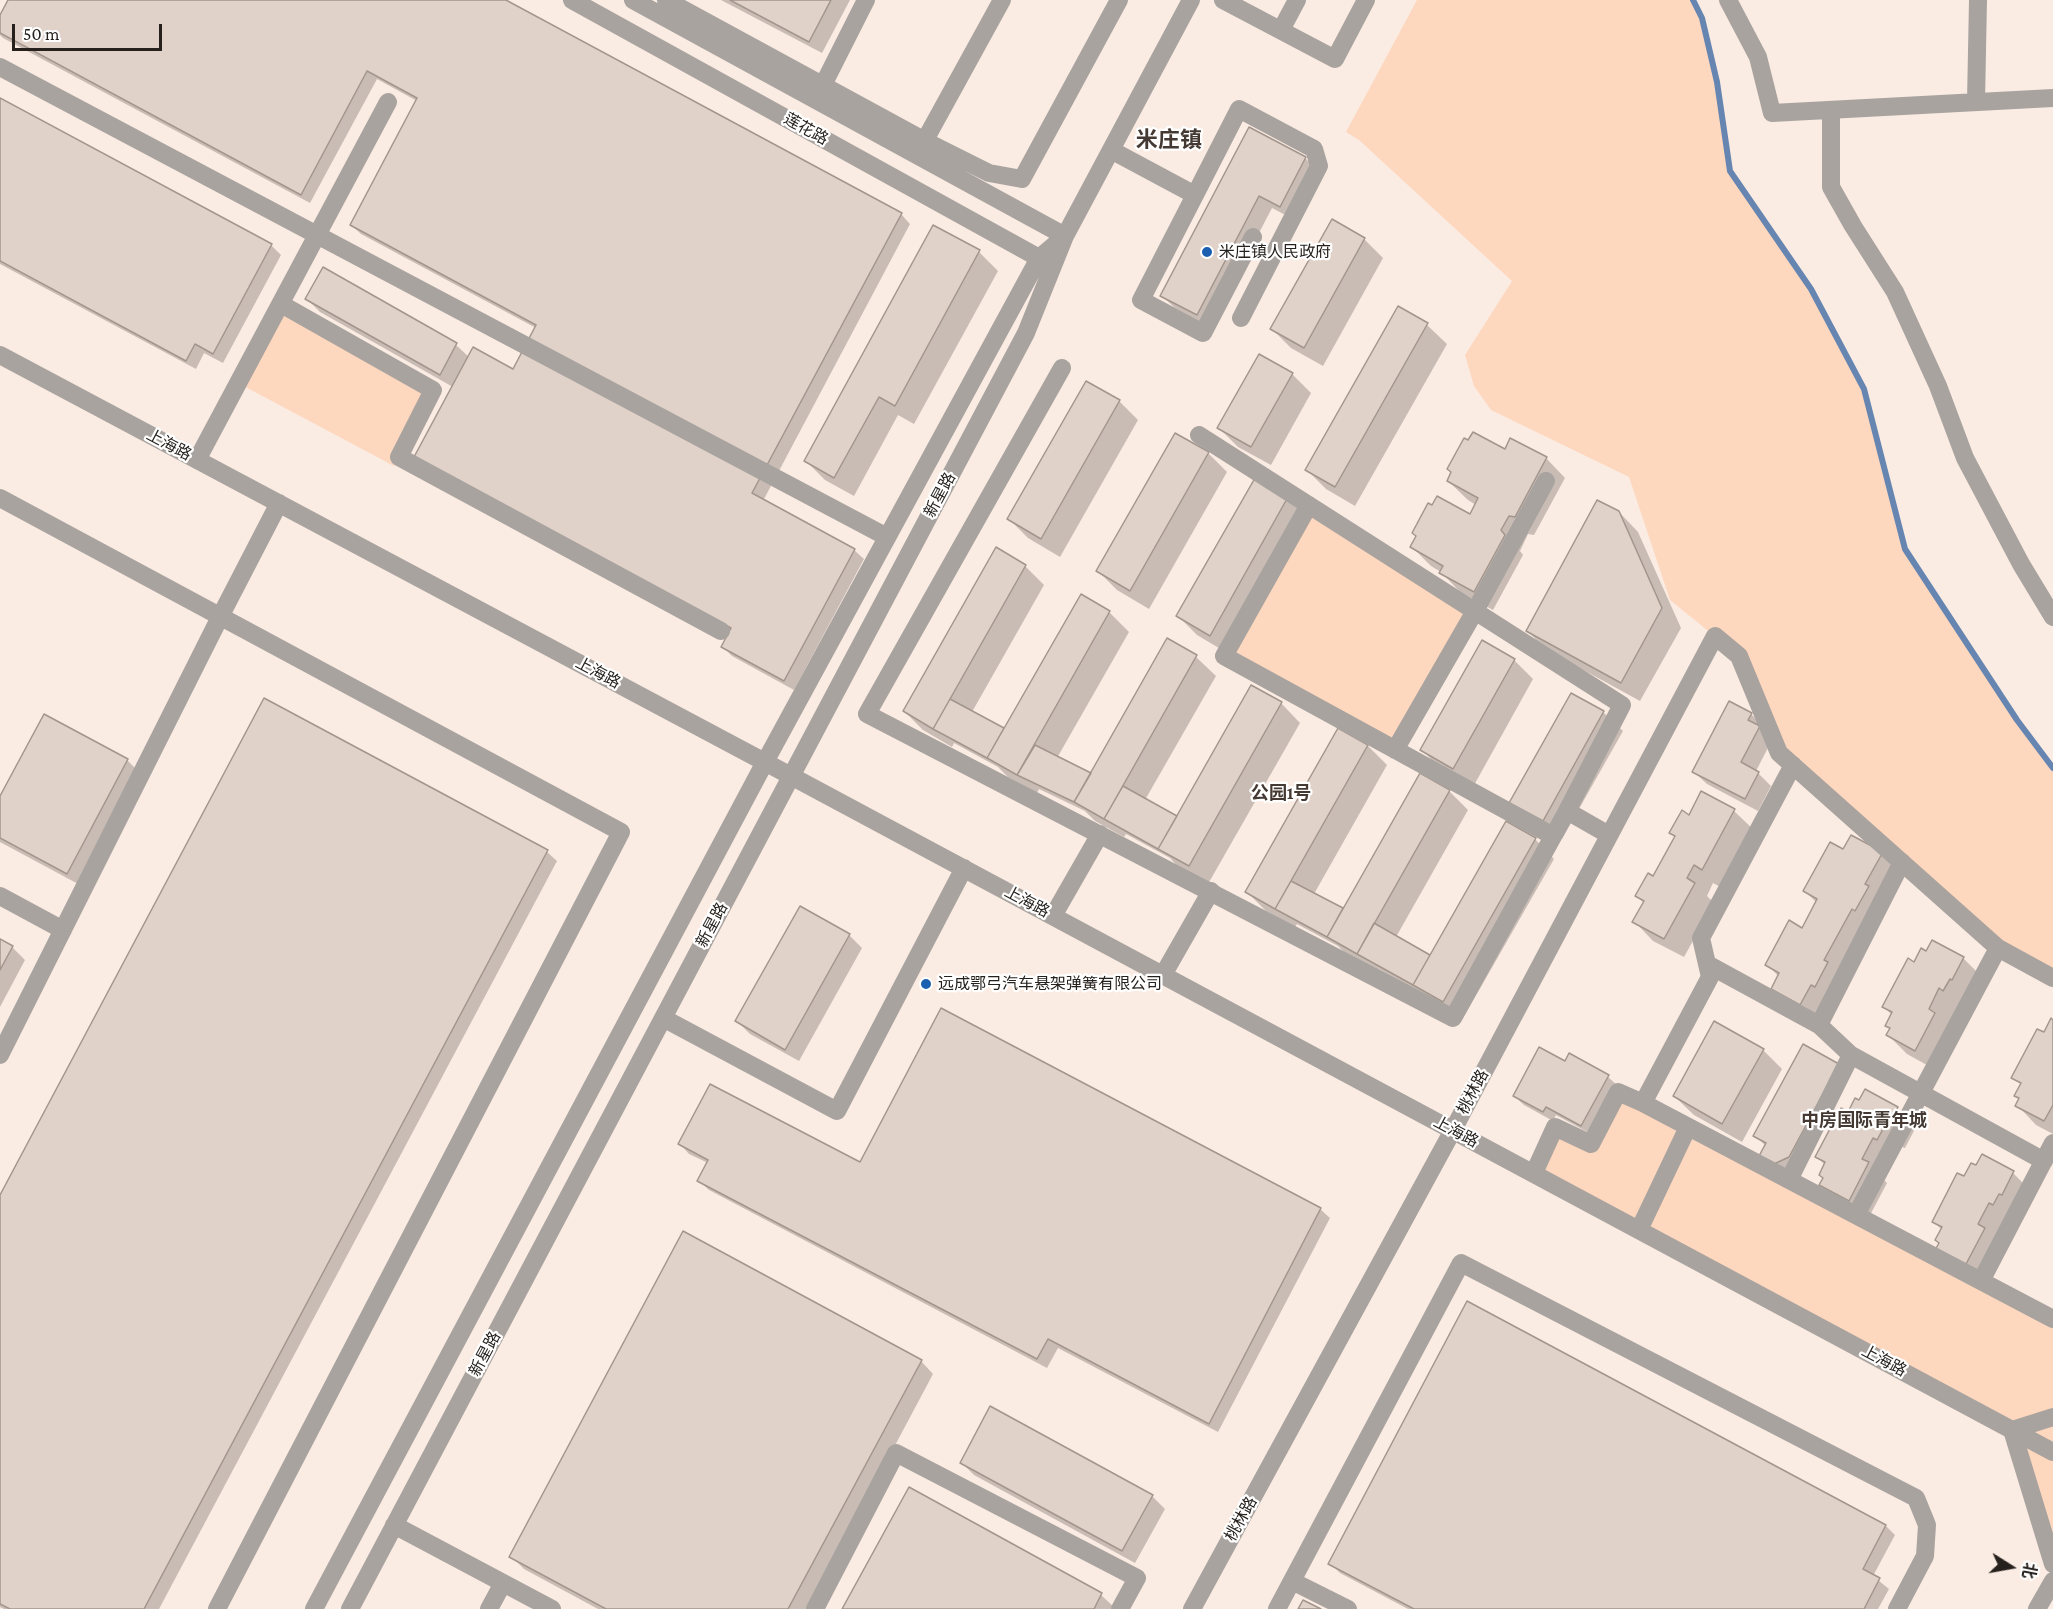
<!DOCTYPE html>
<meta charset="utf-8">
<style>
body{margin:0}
#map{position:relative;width:2053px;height:1609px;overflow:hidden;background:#fbece3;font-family:"Crimson Pro","Noto Sans SC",serif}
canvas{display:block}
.north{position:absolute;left:1981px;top:1537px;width:60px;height:60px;-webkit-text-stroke:4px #fff;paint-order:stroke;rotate:101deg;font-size:16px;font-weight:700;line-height:24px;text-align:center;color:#26211d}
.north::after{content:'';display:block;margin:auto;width:21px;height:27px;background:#26211d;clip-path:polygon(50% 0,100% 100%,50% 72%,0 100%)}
.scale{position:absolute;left:12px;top:24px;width:150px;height:27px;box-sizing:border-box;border:3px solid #26211d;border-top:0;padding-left:8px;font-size:18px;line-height:21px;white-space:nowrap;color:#26211d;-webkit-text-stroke:4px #fff;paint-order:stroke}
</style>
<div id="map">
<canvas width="2053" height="1609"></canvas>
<div class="north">北</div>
<div class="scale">50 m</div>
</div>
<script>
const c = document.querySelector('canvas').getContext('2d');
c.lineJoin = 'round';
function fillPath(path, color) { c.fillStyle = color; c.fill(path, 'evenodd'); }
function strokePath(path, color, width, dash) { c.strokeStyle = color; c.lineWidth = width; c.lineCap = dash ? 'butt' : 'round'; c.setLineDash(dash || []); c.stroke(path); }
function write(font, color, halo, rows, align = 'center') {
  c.font = font + ' "Crimson Pro","Noto Sans SC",serif'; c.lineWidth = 4.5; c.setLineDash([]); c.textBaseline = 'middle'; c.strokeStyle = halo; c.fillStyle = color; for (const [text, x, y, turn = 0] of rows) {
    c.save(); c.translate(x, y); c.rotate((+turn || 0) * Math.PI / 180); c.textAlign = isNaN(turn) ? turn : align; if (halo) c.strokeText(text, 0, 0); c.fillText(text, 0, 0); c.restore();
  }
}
const green = new Path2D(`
 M1417 0H1693L1702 18 1717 82 1730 171 1811 289 1864 389 1905 549 2017 720 2053 768V978L1998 948 1779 753 1739 656 1670 600 1629 477 1491 410 1474 386 1465 355 1512 281 1359 140 1346 132Z
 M281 304 433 390 394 466 238 383Z
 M1309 505 1475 611 1395 750 1224 656Z
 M1618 1092 2053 1319V1564L2012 1430 1534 1173 1555 1127 1591 1144Z`);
const shadow = new Path2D(`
 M10 0H502L901 214 910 224 763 501 854 550 864 559 794 690 732 656 723 647 731 631 453 387 320 312 307 299 323 269 456 345 469 357 513 371 536 328 361 234 351 225 417 101 377 79 310 203 3 38 0 35V18Z
 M721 0H850L822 53Z
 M0 100 271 245 281 255 223 363 204 353 196 369 0 264Z
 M1249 129 1306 159 1318 171 1293 219 1272 208 1210 327 1175 308 1162 296Z
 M1364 239 1383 258 1323 366 1291 348 1272 329Z
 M979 252 998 271 914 424 898 415 854 496 825 480 806 461Z
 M1399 308 1427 325 1447 344 1355 506 1326 489 1307 470Z
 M1292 374 1311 393 1271 465 1238 447 1219 428Z
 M1119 401 1138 420 1060 557 1028 538 1009 519Z
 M1208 453 1227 472 1149 609 1117 590 1098 571Z
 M1546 458 1565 478 1534 535 1528 534 1520 551 1523 555 1493 610 1460 592 1441 572 1431 566 1412 547 1470 516 1476 505 1468 500 1448 481Z
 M1287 498 1307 517 1229 654 1197 635 1178 616Z
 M1619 512 1638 532 1681 628 1640 701 1547 650 1527 631Z
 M1025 566 1044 585 972 712 1005 731 1081 596 1110 613 1129 632 1057 758 1091 775 1168 640 1196 657 1216 676 1145 800 1178 818 1281 703 1300 723 1208 884 1179 868 1170 858 1126 834 1124 837 1095 821 1085 811 1039 789 1037 793 1008 777 998 767 954 743 952 747 923 730 904 711Z
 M1514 660 1533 679 1473 787 1441 769 1422 750Z
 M1572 695 1603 712 1623 731 1562 839 1530 821Z
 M265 700 547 852 557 861 159 1609H4L0 1607V1198Z
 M1751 714 1764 727 1772 740 1756 771 1771 786 1758 811 1707 784 1694 772Z
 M1339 730 1368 746 1387 765 1314 894 1344 910 1449 791 1468 810 1396 937 1430 957 1535 839 1554 859 1462 1020 1434 1004 1423 994 1378 969 1377 972 1348 956 1338 946 1297 924 1295 927 1266 911 1247 892Z
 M127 760 140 773 80 885 0 842V800Z
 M1702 793 1734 811 1754 830 1722 888 1713 883 1707 896 1714 903 1684 957 1653 941 1634 921 1644 903 1637 896 1653 878 1676 837 1671 832 1689 817Z
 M1843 851 1882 853 1901 873 1819 1023 1791 1008 1779 977 1767 964 1803 930 1817 903 1805 891Z
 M849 935 862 948 799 1061 750 1034 737 1021Z
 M0 941 12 947 25 960 0 1007Z
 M1963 958 1982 977 1934 1069 1907 1054 1888 1035 1891 1029 1887 1025 1892 1015 1884 1007 1915 964Z
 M2053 1021V1134L2036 1125 2017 1105 2020 1100 2016 1095 2022 1085 2013 1077Z
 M1763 1050 1782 1069 1742 1142 1694 1115 1674 1096Z
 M1569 1055 1608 1077 1618 1086 1591 1134 1556 1115 1553 1121 1524 1105 1514 1096 1565 1063Z
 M1838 1066 1785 1172 1770 1165 1766 1146 1755 1136Z
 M1897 1108 1916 1127 1905 1148 1902 1147 1896 1158 1892 1156 1881 1177 1887 1183 1868 1219 1840 1204 1821 1185 1824 1179 1825 1165 1817 1157 1848 1114Z
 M680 1144 861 1164 1320 1209 1330 1218 1218 1432 1058 1348 1047 1368 709 1190 699 1181 708 1163 689 1154Z
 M2013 1173 2032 1192 1984 1284 1940 1244 1942 1230 1934 1222 1964 1178Z
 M1468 1303 1886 1526 1895 1535 1873 1576 1889 1589 1878 1609H1408L1340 1573 1330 1563Z
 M921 1361 933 1374 808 1609H598L524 1569 511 1556Z
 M961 1462 1152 1496 1165 1509 1135 1563 974 1475Z
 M910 1489 1101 1595 1114 1607 1113 1609H844Z`);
const stream = new Path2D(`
 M1693 0 1702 18 1717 82 1730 171 1811 289 1864 389 1905 549 2017 720 2053 768`);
const building = new Path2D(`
 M8 0H506L902 213 752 493 855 549 784 681 721 647 731 628 414 457 473 347 513 369 536 325 350 225 417 98 367 71 301 195 0 33V15Z
 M730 0H831L809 42Z
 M0 98 272 244 213 354 195 344 186 361 0 261Z
 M1249 127 1306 157 1280 207 1259 196 1197 315 1160 296Z
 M1332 219 1365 238 1304 348 1270 329Z
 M933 225 980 250 895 406 879 397 834 478 804 461Z
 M323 267 457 343 440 375 305 299Z
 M1398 306 1428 323 1335 487 1305 470Z
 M1259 354 1293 373 1251 447 1217 428Z
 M1086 381 1120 400 1041 539 1007 519Z
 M1473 432 1505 449 1510 438 1547 457 1515 517 1509 516 1501 530 1505 535 1474 592 1439 573 1443 566 1410 547 1416 536 1412 533 1428 503 1432 505 1437 496 1470 514 1478 498 1447 481 1451 472 1447 469 1464 438 1468 440Z
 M1175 433 1209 452 1130 591 1096 571Z
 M1255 478 1288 497 1210 636 1176 616Z
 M1597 500 1619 511 1662 608 1621 683 1526 631Z
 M996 547 1026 565 933 729 903 711Z
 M1081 594 1110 611 1017 775 987 758Z
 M1167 638 1197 655 1104 819 1074 802Z
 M1482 640 1515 659 1453 769 1420 750Z
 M1251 685 1282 702 1189 866 1158 849Z
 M1571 693 1604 711 1543 821 1509 803Z
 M264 698 548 850 144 1609H10L0 1604V1195Z
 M950 699 1004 728 987 758 933 729Z
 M1729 701 1752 713 1748 720 1760 726 1741 762 1759 772 1745 799 1692 772Z
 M44 714 128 759 67 874 0 838V796Z
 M1338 728 1368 745 1275 909 1245 892Z
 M1035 745 1091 773 1074 802 1017 775Z
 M1420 773 1450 790 1357 954 1327 937Z
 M1123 786 1177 816 1158 849 1104 819Z
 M1701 791 1735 809 1702 870 1694 865 1687 878 1695 883 1664 939 1632 922 1644 901 1635 896 1648 873 1653 876 1675 836 1669 833 1682 810 1689 815Z
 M1506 821 1536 838 1443 1002 1413 985Z
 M1851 835 1883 852 1865 884 1869 886 1855 911 1852 909 1824 960 1828 962 1815 987 1811 985 1800 1005 1771 989 1779 973 1765 965 1789 920 1802 928 1817 899 1803 891 1830 842 1843 849Z
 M1291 881 1343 908 1327 937 1275 909Z
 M800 906 850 934 785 1050 735 1021Z
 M1374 923 1430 955 1413 985 1357 954Z
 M0 939 13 946 0 970Z
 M1932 940 1964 957 1952 980 1950 979 1943 991 1939 988 1929 1009 1935 1013 1915 1051 1886 1035 1890 1028 1885 1026 1892 1012 1882 1007 1908 958 1914 962 1921 948 1926 951Z
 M941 1008 1321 1208 1209 1424 1048 1339 1037 1359 697 1181 708 1160 678 1144 710 1084 860 1162Z
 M2051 1018 2053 1020V1105L2044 1121 2015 1106 2019 1098 2014 1096 2021 1083 2011 1078 2037 1029 2044 1032Z
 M1714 1021 1764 1049 1722 1124 1673 1096Z
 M1803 1044 1839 1064 1789 1157 1774 1164 1759 1156 1766 1143 1753 1136Z
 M1539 1047 1565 1061 1569 1053 1609 1075 1581 1126 1546 1107 1543 1112 1513 1096Z
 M1865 1089 1898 1107 1885 1130 1883 1129 1877 1140 1873 1138 1862 1159 1869 1162 1849 1201 1819 1185 1823 1178 1819 1175 1825 1162 1815 1157 1841 1108 1848 1112 1855 1098 1859 1100Z
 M1982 1154 2014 1171 2002 1195 1999 1194 1993 1205 1989 1203 1978 1224 1985 1228 1965 1266 1935 1250 1939 1243 1935 1240 1942 1227 1932 1222 1957 1173 1964 1176 1971 1163 1976 1165Z
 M683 1231 922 1360 788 1609H606L509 1557Z
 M1467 1301 1886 1525 1863 1569 1880 1578 1864 1609H1414L1328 1564Z
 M990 1406 1153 1495 1122 1551 960 1463Z
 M909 1487 1102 1593 1094 1609H842Z
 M1303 1600 1321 1609H1298Z`);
const minor = new Path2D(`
 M572 0 1039 258
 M666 0 925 141 989 173 1022 179 1119 0
 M1223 0 1335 59 1366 0
 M1728 0 1758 57 1772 113 2053 98
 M1281 30 1297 0
 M0 67 887 537
 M818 95 866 0
 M1976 102 1978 0
 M1831 110V187L1853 226 1895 292 1938 386 1965 458 2021 564 2053 617
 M1111 150 1195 195 1141 300 1203 333 1253 237
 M919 151 1002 0
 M1195 195 1239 109 1314 149 1319 166 1241 318
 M281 304 433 390 399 457 721 631
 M0 355 791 776 2053 1452
 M1062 368 867 714 1453 1018 1567 811 1609 835
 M1199 435 1622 705 1567 811
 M197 460 388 102
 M0 498 621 832 217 1609
 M1309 505 1224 656 1553 836
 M1395 750 1475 611 1546 481
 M1793 765 1701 938 1710 977 1643 1103 2053 1319
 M0 896 63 930
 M1053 916 1100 834
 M1707 964 1819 1025
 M1163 975 1211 891
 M663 1018 837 1111 964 868
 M0 1055 220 617 279 503
 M1851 1055 2044 1161
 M1534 1173 1555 1127 1591 1144 1618 1092 1643 1103
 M1789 1180 1851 1055 1819 1025 1902 862
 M1856 1215 1998 948
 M1639 1230 1688 1127
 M1981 1281 2053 1143
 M2053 1417 2012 1430 2053 1564
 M394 1525 552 1609
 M1292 1581 1348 1609
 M314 1609 765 762 1039 258 1065 236 1191 0
 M350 1609 1026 333 1065 236 633 0
 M489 1609 503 1583
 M815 1609 896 1453 1137 1578 1120 1609
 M1192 1609 1453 1130 1715 636 1739 656 1779 753 1998 948 2053 978
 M1277 1609 1461 1263 1916 1498 1927 1525 1925 1556 1897 1609
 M2037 1609 2053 1581`);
const markers = [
 [1207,252,6,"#1b60b0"],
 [926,984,6,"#1b60b0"]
];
const streetNames = [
 ["莲花路",806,129,29],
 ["上海路",169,445,28],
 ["新星路",940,495,-62],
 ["上海路",598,673,28],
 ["上海路",1027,902,28],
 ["新星路",712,925,-62],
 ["桃林路",1473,1092,-62],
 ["上海路",1456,1132,28],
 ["新星路",485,1354,-62],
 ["上海路",1884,1361,28],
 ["桃林路",1241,1519,-61]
];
const poiNames = [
 ["米庄镇人民政府",1219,252],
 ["远成鄂弓汽车悬架弹簧有限公司",938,984]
];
const neighbourhoodNames = [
 ["公园1号",1281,793],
 ["中房国际青年城",1864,1120]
];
const districtNames = [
 ["米庄镇",1169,140]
];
fillPath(green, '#fdd7be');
fillPath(shadow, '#0003');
strokePath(stream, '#6686b1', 6);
fillPath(building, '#e0d2c9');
strokePath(building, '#a2958c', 1.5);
strokePath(minor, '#a9a39f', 18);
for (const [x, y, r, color] of markers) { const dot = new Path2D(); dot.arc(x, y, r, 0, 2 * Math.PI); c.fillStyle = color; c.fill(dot); strokePath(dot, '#fff', 2); }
write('16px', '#26211d', '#fff', streetNames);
write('16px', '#26211d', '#fff', poiNames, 'left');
write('bold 18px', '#453a33', '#fff', neighbourhoodNames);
write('bold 22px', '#453a33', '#fff', districtNames);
</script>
